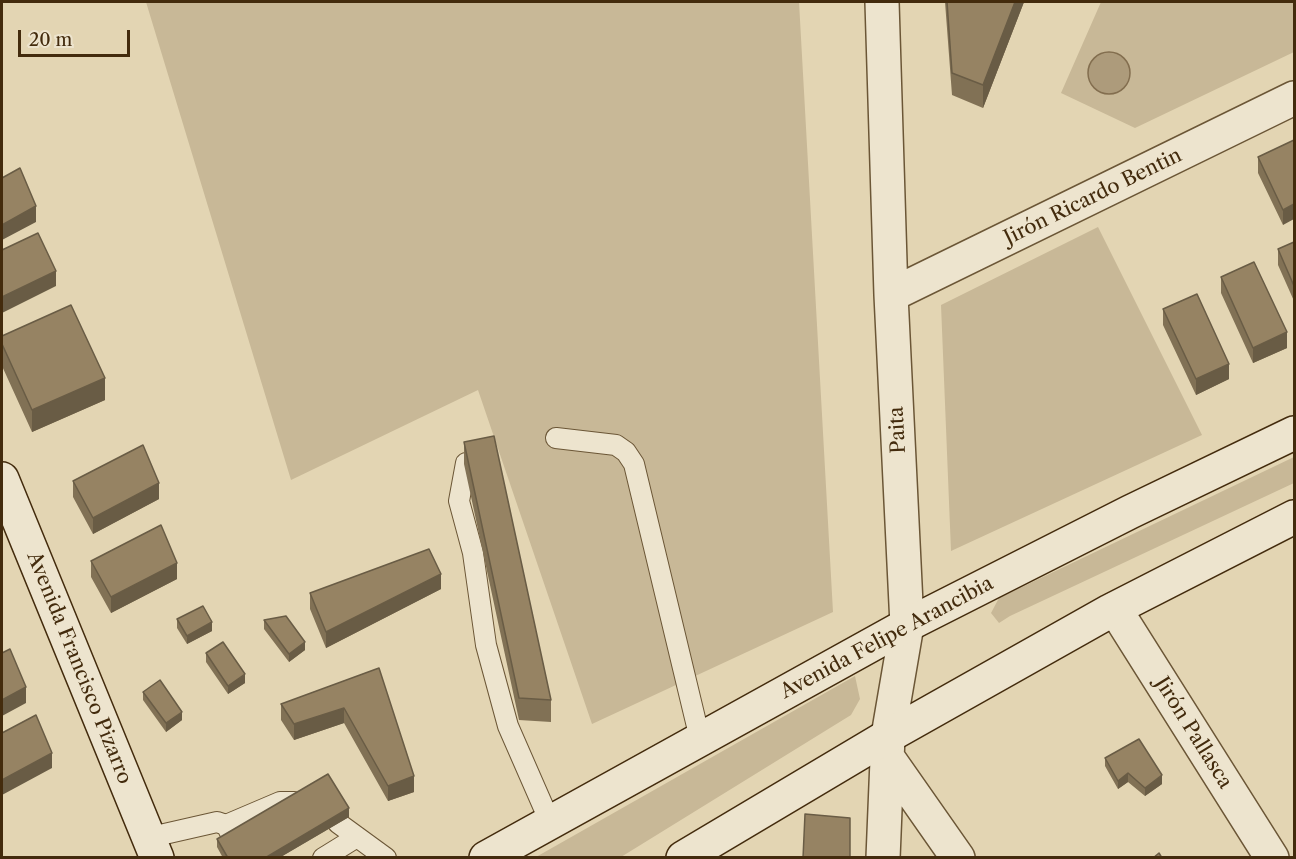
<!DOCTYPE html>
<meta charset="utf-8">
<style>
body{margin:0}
#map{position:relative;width:1296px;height:859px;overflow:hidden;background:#e3d5b3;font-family:"Libre Caslon Text",serif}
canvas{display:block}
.frame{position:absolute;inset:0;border:3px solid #432b0d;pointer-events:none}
.scale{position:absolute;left:18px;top:30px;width:112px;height:27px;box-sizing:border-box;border:3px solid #432b0d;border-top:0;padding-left:8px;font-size:18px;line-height:21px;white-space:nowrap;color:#432b0d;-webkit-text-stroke:4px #ede4ce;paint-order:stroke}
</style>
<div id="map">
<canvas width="1296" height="859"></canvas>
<div class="frame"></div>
<div class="scale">20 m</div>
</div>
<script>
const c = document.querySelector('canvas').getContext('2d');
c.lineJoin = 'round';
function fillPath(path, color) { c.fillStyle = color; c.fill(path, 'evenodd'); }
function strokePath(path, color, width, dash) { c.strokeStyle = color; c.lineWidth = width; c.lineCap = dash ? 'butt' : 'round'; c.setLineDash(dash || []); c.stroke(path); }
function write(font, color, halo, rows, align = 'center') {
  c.font = font + ' "Libre Caslon Text",serif'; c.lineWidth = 5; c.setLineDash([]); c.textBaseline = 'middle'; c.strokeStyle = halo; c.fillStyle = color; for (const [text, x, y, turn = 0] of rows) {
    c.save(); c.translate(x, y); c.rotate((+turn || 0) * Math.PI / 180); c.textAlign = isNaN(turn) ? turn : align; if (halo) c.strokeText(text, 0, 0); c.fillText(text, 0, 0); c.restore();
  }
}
const green = new Path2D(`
 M146 2H799L833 612 592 724 478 390 291 480Z
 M1101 2H1294V52L1135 128 1061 93Z
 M1098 227 1202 435 951 551 941 305Z
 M1294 457V483L1010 616 999 623 991 613 999 598Z
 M855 676 860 699 851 715 621 857H536Z`);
const water = new Path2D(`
 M1088 73a21 21 0 1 1 42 0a21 21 0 1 1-42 0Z`);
const lane = new Path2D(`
 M556 438 616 445 626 452 634 464 700 739
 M466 463 459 501 473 553 486 645 508 726 550 822
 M338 823 386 858
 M226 825 280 802H294
 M150 839 160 835 217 822 226 825 233 838
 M323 858 357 837`);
const street = new Path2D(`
 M882 2 891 295 907 625 888 736 883 858
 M891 295 1294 98
 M1115 609 1272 858
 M888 758 958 858`);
const secondary = new Path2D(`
 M2 479 157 858
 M486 858 907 625 1130 512 1294 433
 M683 858 888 736 1110 611 1294 517`);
const wall = new Path2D(`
 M945 2H1024L983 108 952 95Z
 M1294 140 1283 225 1258 173V157Z
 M1294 242V301L1278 265V249Z
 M1221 277 1287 348 1253 363 1221 293Z
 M1163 309 1229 379 1196 395 1163 325Z
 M2 336 105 400 32 432 2 366Z
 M464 442 551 700V722L519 720 464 464Z
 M73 481 159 499 93 534 73 497Z
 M91 561 177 579 111 613 91 577Z
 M441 589 326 648 310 609V593Z
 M177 619 212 631 187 644 177 628Z
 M264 620 305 650 289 662 264 629Z
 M206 653 245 683 228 694 206 662Z
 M379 668 414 792 388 801 344 723 294 740 281 720V704Z
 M143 692 182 720 166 732 143 700Z
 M1105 758 1162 784 1145 796 1128 782 1118 789 1105 766Z
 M349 817 279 858H223L217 847V839Z`);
const shadedWall = new Path2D(`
 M1015 2H1024L983 108V85Z
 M1294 204V219L1283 225V210Z
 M36 206V222L2 240V225Z
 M56 271V286L2 313V297Z
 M1287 332V348L1253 363V348Z
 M1229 364V379L1196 395V379Z
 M105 378V400L32 432V410Z
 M159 483V499L93 534V518Z
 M177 563V579L111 613V597Z
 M441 574V589L326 648V632Z
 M212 622V631L187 644V636Z
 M305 642V650L289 662V654Z
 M245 674V683L228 694V686Z
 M26 687V703L2 716V700Z
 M344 708V723L294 740V724Z
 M182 712V720L166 732V723Z
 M52 753V768L2 795V780Z
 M1128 773V782L1118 789V781Z
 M1162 775V784L1145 796V788Z
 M414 776V792L388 801V786Z
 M349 808V817L279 858H265Z`);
const building = new Path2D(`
 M947 2H1015L983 85 952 73Z
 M1294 140V204L1283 210 1258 157Z
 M20 168 36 206 2 225V178Z
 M38 233 56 271 2 297V250Z
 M1294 242V286L1278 249Z
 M1254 262 1287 332 1253 348 1221 277Z
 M1197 294 1229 364 1196 379 1163 309Z
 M71 305 105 378 32 410 2 344V336Z
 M494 436 551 700 519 698 464 442Z
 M143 445 159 483 93 518 73 481Z
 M161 525 177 563 111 597 91 561Z
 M429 549 441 574 326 632 310 593Z
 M203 606 212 622 187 636 177 619Z
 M286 616 305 642 289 654 264 620Z
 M223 642 245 674 228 686 206 653Z
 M10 649 26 687 2 700V653Z
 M379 668 414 776 388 786 344 708 294 724 281 704Z
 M160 680 182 712 166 723 143 692Z
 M36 715 52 753 2 780V733Z
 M1139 739 1162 775 1145 788 1128 773 1118 781 1105 758Z
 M328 774 349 808 265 858H228L217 839Z
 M805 814 850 818V858H803Z
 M1159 853 1162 858H1153Z`);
const streetNames = [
 ["Jirón Ricardo Bentin",1093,197,-26],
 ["Paita",898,430,-93],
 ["Avenida Felipe Arancibia",887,638,-28],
 ["Avenida Francisco Pizarro",79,668,68],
 ["Jirón Pallasca",1193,733,58]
];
fillPath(green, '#c8b897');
fillPath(water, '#ad9b7b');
strokePath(water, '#836e4f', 1.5);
strokePath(lane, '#6b5636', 22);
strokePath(street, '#6b5636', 36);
strokePath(secondary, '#432b0d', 36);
strokePath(lane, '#ede4ce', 20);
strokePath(street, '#ede4ce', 33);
strokePath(secondary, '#ede4ce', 33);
fillPath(wall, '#817155');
fillPath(shadedWall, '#695c45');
fillPath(building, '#968363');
strokePath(building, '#695c45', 1.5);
write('20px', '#432b0d', '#ede4ce', streetNames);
</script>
